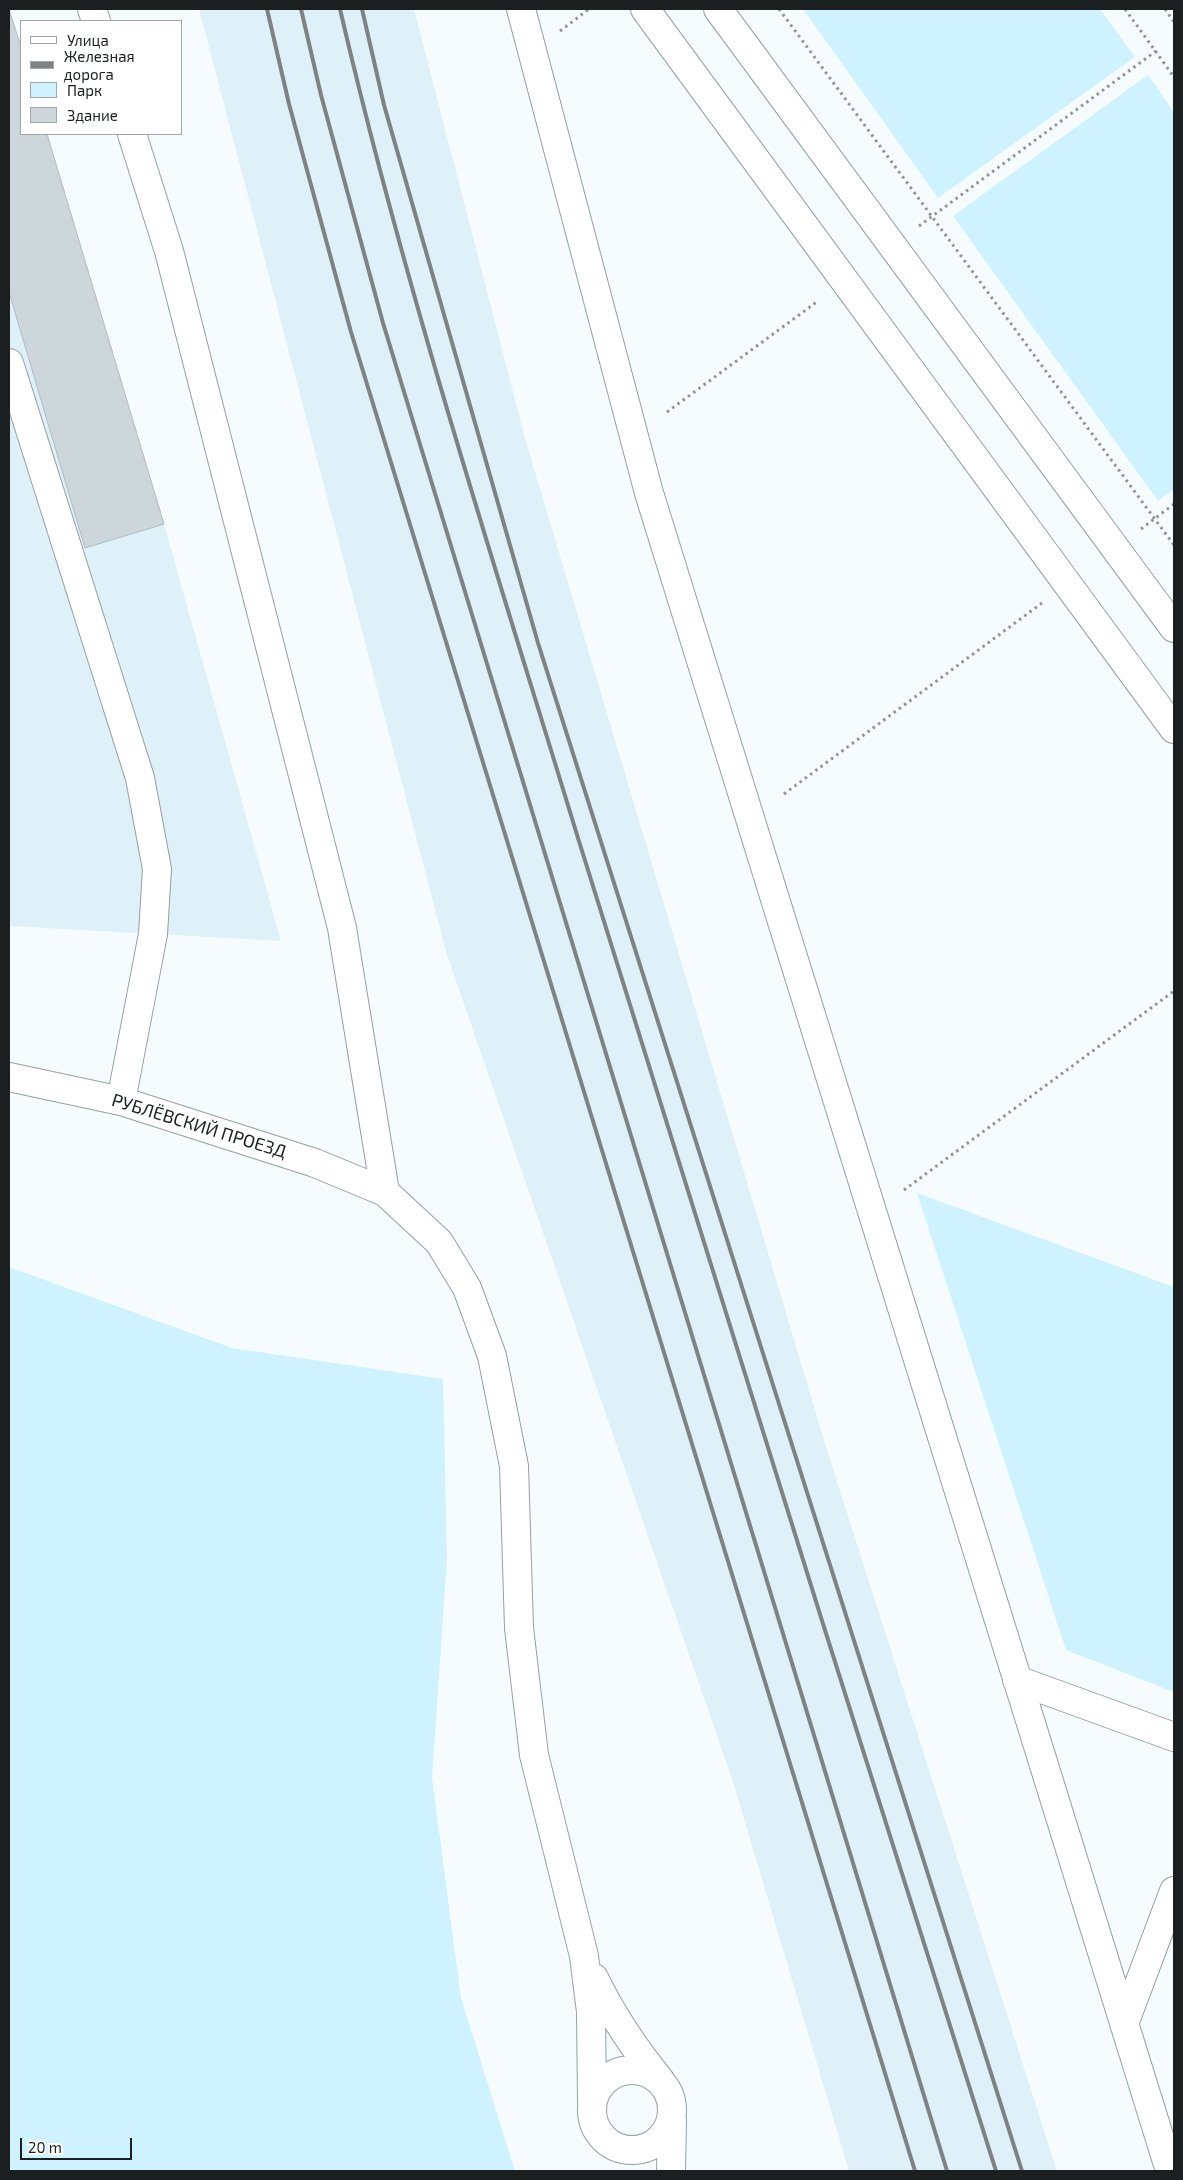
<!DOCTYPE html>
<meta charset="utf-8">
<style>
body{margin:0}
#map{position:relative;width:1183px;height:2180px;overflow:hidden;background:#f6fcfe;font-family:"Exo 2",sans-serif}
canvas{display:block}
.frame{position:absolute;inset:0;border:10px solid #1c1f20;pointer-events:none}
.legend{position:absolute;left:20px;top:20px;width:162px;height:115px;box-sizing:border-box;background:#fff;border:1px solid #a4a5a6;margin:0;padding:6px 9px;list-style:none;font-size:15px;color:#1c1f20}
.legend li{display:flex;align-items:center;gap:10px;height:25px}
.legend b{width:25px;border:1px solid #a4a5a6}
.scale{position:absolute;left:20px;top:2138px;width:112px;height:22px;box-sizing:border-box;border:2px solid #1c1f20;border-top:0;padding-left:6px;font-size:15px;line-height:18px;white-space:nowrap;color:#1c1f20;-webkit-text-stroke:4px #fff;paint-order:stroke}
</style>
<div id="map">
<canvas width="1183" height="2180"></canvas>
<div class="frame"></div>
<ul class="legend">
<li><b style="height:6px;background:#fff"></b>Улица</li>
<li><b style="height:6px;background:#7e8284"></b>Железная дорога</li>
<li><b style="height:14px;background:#cef2fe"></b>Парк</li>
<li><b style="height:14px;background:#cdd6da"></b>Здание</li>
</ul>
<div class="scale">20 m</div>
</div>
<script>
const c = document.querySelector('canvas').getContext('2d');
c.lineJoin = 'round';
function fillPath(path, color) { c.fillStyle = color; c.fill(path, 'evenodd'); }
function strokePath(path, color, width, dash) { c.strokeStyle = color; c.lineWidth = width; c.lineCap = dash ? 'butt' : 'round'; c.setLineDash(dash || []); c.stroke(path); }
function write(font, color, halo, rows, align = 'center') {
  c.font = font + ' "Exo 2",sans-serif'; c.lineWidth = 4.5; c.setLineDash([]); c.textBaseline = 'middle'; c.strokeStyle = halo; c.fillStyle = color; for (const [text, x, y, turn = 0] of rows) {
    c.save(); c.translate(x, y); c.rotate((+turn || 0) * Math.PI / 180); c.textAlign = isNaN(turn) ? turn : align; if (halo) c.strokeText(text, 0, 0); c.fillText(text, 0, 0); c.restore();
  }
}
const built = new Path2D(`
 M9 9 21 47V134H47L164 524 281 941 9 926Z
 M199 9H414L526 442 827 1450 1057 2171H849L733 1782 447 955Z`);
const green = new Path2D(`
 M803 9H1100L1135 57 938 198Z
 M1148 75 1174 112V489L1158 501 953 216Z
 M917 1193 1174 1287V1692L1066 1650Z
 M9 1267 232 1348 443 1379 447 1559 432 1778 461 1998 515 2171H9Z`);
const building = new Path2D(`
 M9 9 21 47V134H47L164 524 85 548 9 292Z`);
const path = new Path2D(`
 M779 9 1174 545
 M1125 9 1174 77
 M1165 9 1174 22
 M560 31 589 9
 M919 226 1156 51
 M667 412 818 301
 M1141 529 1174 504
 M784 794 1042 603
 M904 1190 1174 991`);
const minor = new Path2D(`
 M92 9 96 21
 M521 9 649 493 1170 2171
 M645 9 1174 729
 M718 9 1174 628
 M132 134 169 251 342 928 385 1192 439 1242 467 1288 492 1356 514 1466 519 1628 534 1755 584 1956 591 2012 592 2101
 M9 363 140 778 157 869 153 934 121 1101
 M9 1077 121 1101 315 1163 385 1192
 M1017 1680 1174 1737
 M594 1978C612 2015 634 2048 660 2080
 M1124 2024 1174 1891
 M592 2110a40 40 0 1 1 80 0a40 40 0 1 1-80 0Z
 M671 2171 672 2120`);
const rail = new Path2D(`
 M267 9 289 104 351 332 915 2171
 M301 9 321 95 383 323 947 2171
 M340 9C405 289 494 563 578 838 714 1283 856 1727 996 2171
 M362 9 384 105 538 643 1022 2171`);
const streetNames = [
 ["РУБЛЁВСКИЙ ПРОЕЗД",199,1126,17]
];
fillPath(built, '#dff1f8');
fillPath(green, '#cef2fe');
fillPath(building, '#cdd6da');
strokePath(building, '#b2bbbf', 1);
strokePath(minor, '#969fa2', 30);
strokePath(path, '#909496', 3, [2.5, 4]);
strokePath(minor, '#fff', 28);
strokePath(rail, '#7e8284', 4);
write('18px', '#1c1f20', '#fff', streetNames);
</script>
